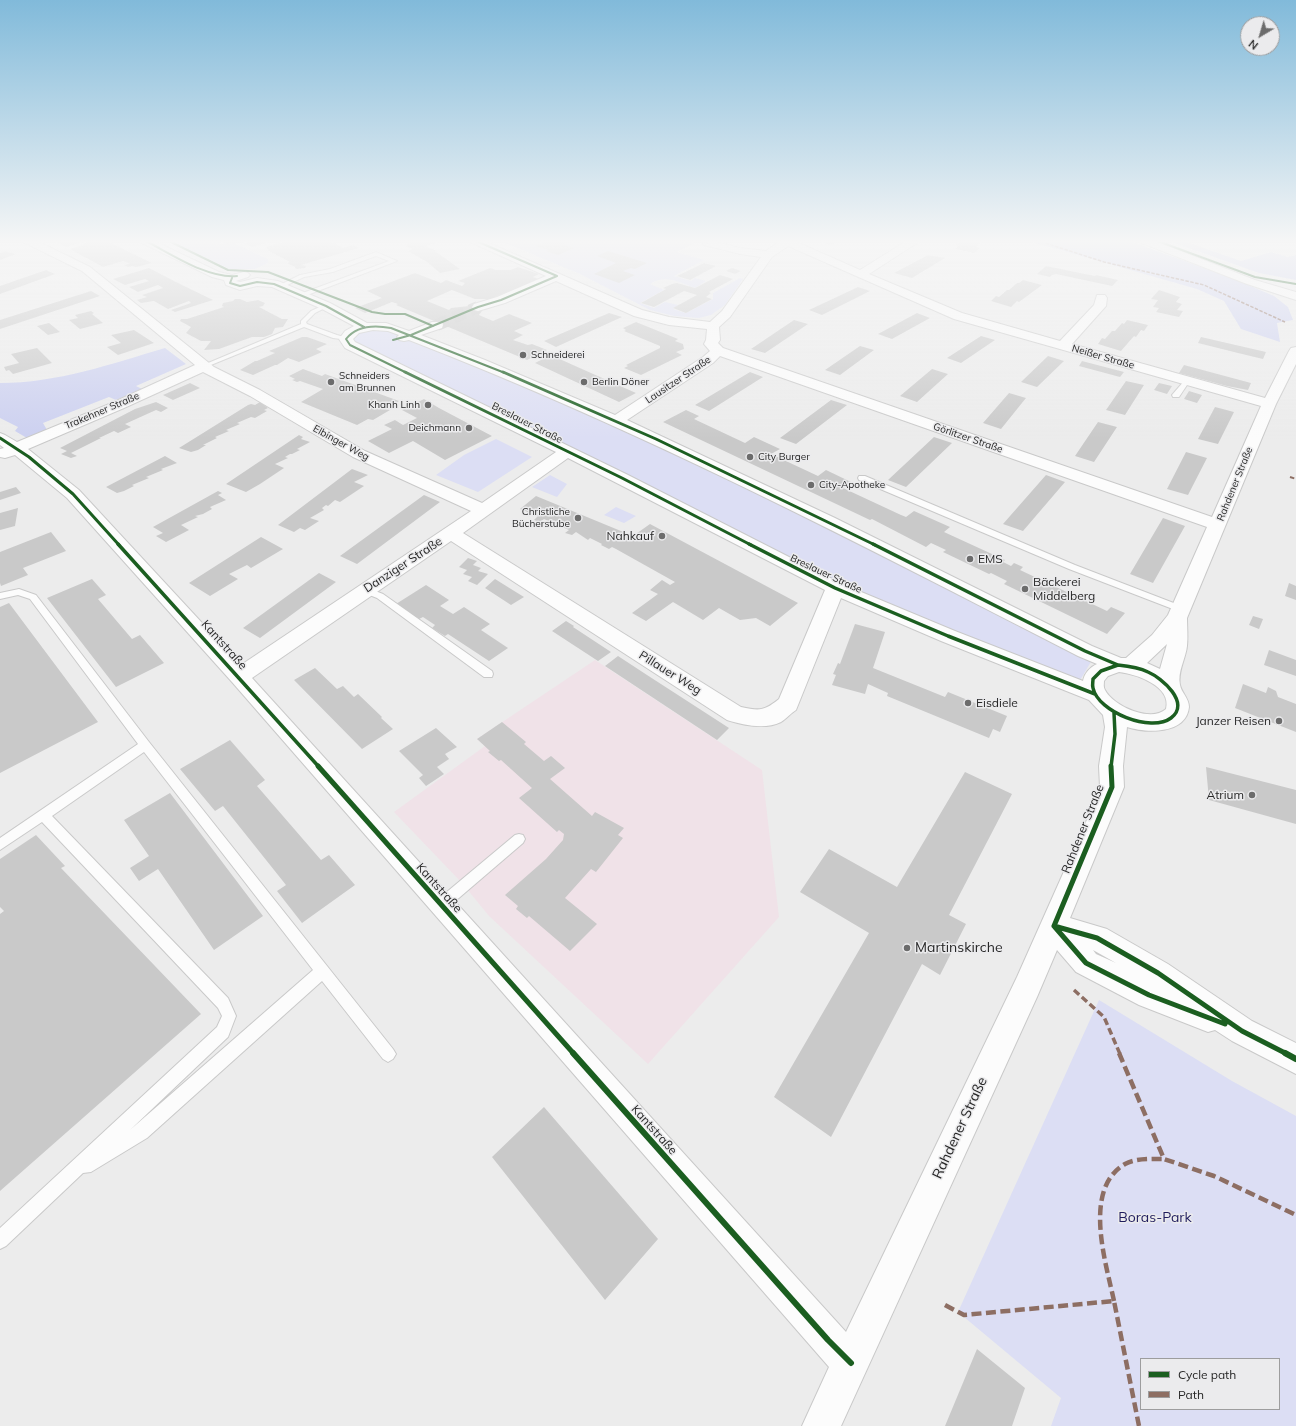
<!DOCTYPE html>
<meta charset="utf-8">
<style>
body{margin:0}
#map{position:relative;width:1296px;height:1426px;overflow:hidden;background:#ececec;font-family:Mulish,sans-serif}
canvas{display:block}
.legend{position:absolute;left:1140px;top:1358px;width:140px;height:52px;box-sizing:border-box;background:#ebebed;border:1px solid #9d9d9e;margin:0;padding:5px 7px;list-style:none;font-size:12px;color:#272727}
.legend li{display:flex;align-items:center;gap:8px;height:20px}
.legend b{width:20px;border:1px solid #9d9d9e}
.north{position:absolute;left:1240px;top:16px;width:40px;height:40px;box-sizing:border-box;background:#ebebed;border:1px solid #9d9d9e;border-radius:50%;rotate:218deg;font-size:11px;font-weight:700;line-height:16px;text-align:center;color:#272727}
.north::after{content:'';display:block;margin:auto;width:14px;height:18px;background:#6c6c6c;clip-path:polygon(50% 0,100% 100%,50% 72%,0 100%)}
</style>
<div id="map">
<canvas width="1296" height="1426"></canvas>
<ul class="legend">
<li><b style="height:5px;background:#1b5e20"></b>Cycle path</li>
<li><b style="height:5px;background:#8d6e63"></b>Path</li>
</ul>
<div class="north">N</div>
</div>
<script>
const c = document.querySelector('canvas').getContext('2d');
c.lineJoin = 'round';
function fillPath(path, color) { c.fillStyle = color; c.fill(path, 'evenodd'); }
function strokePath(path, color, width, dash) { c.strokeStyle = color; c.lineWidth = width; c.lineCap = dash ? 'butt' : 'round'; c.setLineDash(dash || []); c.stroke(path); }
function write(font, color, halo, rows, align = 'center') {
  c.font = font + ' Mulish,sans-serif'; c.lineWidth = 3; c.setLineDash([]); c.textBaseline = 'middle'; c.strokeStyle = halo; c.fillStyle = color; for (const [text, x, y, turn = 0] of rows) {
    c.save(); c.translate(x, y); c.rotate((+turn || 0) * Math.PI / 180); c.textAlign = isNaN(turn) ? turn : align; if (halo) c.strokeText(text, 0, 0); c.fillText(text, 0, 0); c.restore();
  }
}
const education = new Path2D(`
 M595 660 762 770 779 917 648 1064 489 916 462 883 394 812 485 746 477 739Z`);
const green = new Path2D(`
 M170 240H219L224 242 216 244 219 245 227 243 230 244 234 243 268 259V263L255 269H229Z
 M498 240H688L696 242 677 252 704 260 674 276 691 281 695 278 706 281 695 288C678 282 666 274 650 284L664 290 640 303 654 308 665 302 678 305 673 309 686 313 713 299V293L740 278 743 279 725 305 711 315 699 318 674 316 650 310 580 274Z
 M365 329 385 330 501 376 654 441 1092 660 1079 682 846 589 352 341V336Z
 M496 439 532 457 478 492 436 475 464 455Z
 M550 475 567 484 557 497 532 487Z
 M616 507 636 516 624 523 604 515Z
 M1099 1000 1232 1081 1296 1116V1426H1051L1061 1398 958 1312ZM1141 1359H1279V1409H1141Z`);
const forest = new Path2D(`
 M1025 240H1127L1234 279 1274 296 1288 307 1293 320 1277 323 1280 342 1241 329 1224 301 1197 289Z
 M1166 240H1181L1241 261 1271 252 1288 257 1296 255V280L1259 273Z
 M165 348 186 364 136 386 142 389 116 400 109 397 43 423 47 430 27 438 15 431 18 427 0 418V383C57 383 111 364 165 348Z`);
const building = new Path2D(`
 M64 240H105L152 263 136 267 133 266 128 267 124 265 130 264 123 261 103 267 70 249 86 244 83 243 87 242 85 241 66 247 56 242Z
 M243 240H275L252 247 244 243 248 242Z
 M290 240H328L343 248 353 245 359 248 301 265 306 266 305 268 297 269 295 268V267L287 263 290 262 267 250H269L266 247Z
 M410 240H445L425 246 437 251H435L460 269 440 273 427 262 408 251 412 249 405 245 410 243 407 241Z
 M551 240H580L563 244 574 248 558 255 546 251 549 250 535 246Z
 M815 240H839L831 245Z
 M962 240H979L977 241 981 242 976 247 980 248 974 253 955 249 959 246 955 245Z
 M5 251 12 253 16 254 0 260V253Z
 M608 251 647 263 635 269 631 268 623 271 635 275 619 283 594 274 616 263 597 256Z
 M928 255 945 258 912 278 894 273Z
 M704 263 716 266 690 280 677 276Z
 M1046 266 1095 276 1096 275 1118 280 1112 286 1056 274 1052 275 1050 277 1037 274Z
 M518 267 539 274 533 277 539 279 490 299H475L452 290 427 301 449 310 451 308 469 306 482 311 479 315 493 321 509 314 532 323 514 331 523 335 513 340 528 345 532 344 547 350 527 360 396 305 398 304 392 302 365 313 355 308 382 298 367 291 415 273 441 283 446 280 462 286 465 283 458 281 490 268 496 270H511Z
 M149 268 176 282 213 300 175 312 171 310 191 303 189 301 168 309 154 301 141 303 137 300 147 297 142 295 163 288 158 285 138 292 129 287 149 281 145 279 125 285 113 279Z
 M732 268 741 271 735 274 726 271Z
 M46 270 55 274 0 294V286Z
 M720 275 733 279 709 292 711 293 706 297 712 299 686 313 673 308 697 295 684 291 654 307 641 303 666 289 663 288 672 284 677 283 695 288Z
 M1023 280 1042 285 1019 302 1017 301 1011 307 991 301 996 296 999 297 1007 290H1009L1017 283H1019Z
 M858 287 870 291 822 315 809 310Z
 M1159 290 1180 297 1176 302 1182 304 1177 310 1183 311 1179 317 1156 312 1159 308 1153 307 1158 300 1151 299Z
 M91 291 100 296 0 329V320Z
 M235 299H240L247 302 258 300 265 303 263 306 259 307 282 319H288L283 327 275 328 272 334 264 337H252L219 349 204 350 211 341H201L186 333 191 327 180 321 181 319H187L224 307 222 306 223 303 233 301Z
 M91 311 94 313 92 314 103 323 80 329 69 320 78 318 75 315Z
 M609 313 622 317 556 347 544 341Z
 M917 313 930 318 892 339 878 334Z
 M794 320 808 324 765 353 751 349Z
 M1127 320 1148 325 1144 331 1141 330 1136 337 1134 336 1121 351 1098 344 1102 338 1105 339 1112 331H1115L1122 323 1124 324Z
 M636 322 678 339 675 341 683 344 684 349 676 352 682 355 641 375 624 368 628 366 626 365 660 348V346L624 331 626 330 623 328Z
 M49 323 60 332 48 335 37 326Z
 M134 330 154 343 118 355 107 347 121 343 111 335Z
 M981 336 995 340 961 363 947 358Z
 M302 337H307L327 344 316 349 322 352 299 362 288 358 277 365H275L253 375 240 370 255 361H257L275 353 269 351Z
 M1201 337 1266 352 1263 359 1238 353 1198 343Z
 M860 346 874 350 840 375 825 370Z
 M37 348 52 363 13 374 9 370 6 371 4 367 19 363 11 354Z
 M551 355 573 365 636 393 619 402 535 363Z
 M1048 356 1064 361 1037 387 1021 382Z
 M1082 361 1124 372 1120 377 1079 366Z
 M1184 365 1251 383 1248 390 1227 386 1179 373Z
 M303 369 322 376 325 374 399 401 386 409 390 410 373 420 368 419 357 425 301 402 323 389 300 381 297 382 292 380 295 379 289 376Z
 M932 369 948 374 917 402 900 396Z
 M750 372 763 377 709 411 695 405Z
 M1126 381 1144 385 1125 415 1106 410Z
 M190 383 200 388 173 400 163 395Z
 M1159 383 1172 386 1167 394 1154 390Z
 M1189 391 1202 395 1197 403 1184 399Z
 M1009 393 1026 398 1001 429 983 423Z
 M424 399 439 408 492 436 445 460 413 441 389 453 368 441 392 429 384 425 395 420 403 425 417 418 402 410Z
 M831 400 847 405 796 444 780 438Z
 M156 402 168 408 161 412 156 410 125 424 131 427 118 433 114 431 99 438H101L71 453 77 456 71 458 61 454 67 451 60 448 135 409Z
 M260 402 268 408 264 410 267 411 255 418 251 417 237 423 240 424 226 430 229 431 215 437 217 438 203 445H206L198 450 191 452 179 448 248 405 251 404 255 405Z
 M1215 407 1234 412 1218 444 1198 439Z
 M686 410 699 416 694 419 745 443 754 437 780 449 771 454 818 476 826 470 851 482 843 488 901 515 906 517 914 511 950 527 944 532 1005 560 1003 562 1011 566 1014 563 1023 567 1020 570 1107 611 1111 607 1125 613 1107 634 1004 584 1007 581 991 573 989 574 943 552 946 550 931 543 926 547 872 519 870 520 663 422Z
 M1098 422 1117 427 1094 462 1075 456Z
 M299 435 303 437 301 439 310 442 297 449 300 450 292 454H290L285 457 288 458 275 464 284 468 260 484 246 492 226 484Z
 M934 437 952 443 906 487 888 480Z
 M1186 452 1207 458 1188 495 1167 489Z
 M165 456 177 463 161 469 163 470 146 477 149 478 132 485 134 486 124 491 117 493 106 487Z
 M352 469 368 475 354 482 364 486 340 502 335 500 328 506 326 505 322 508 324 510 310 518 319 521 305 530 300 528 294 532 278 525Z
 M1046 475 1065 482 1023 531 1003 524Z
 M16 487 21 493 0 500V492Z
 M218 491 222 493 218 495 226 500 210 507 212 509 203 514 195 516 198 517 181 525 189 530 166 542 156 536 163 533 153 527Z
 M424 495 440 502 357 564 340 556Z
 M536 496 633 536 650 524 798 603 770 626 756 618 740 620 719 608 703 620 673 602 646 621 632 613 658 594 650 590 662 580 670 585 675 582 616 549 612 547 609 549 601 545 602 544 590 538 588 540 576 532 572 535 565 533 569 530 544 519 540 522 534 520 538 516 520 509Z
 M18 508 15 526 0 530V513Z
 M1163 518 1185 526 1153 583 1130 574Z
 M51 532 66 551 23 568 28 575 1 586 0 583V552Z
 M261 537 283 549 251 568 247 565 229 574 238 579 210 596 189 583Z
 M468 558 477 561 473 565 481 568 478 571 488 574 477 585 468 581 472 577 463 574 467 570 459 567Z
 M319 573 336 582 260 638 243 628Z
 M92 579 106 595 98 599 132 639 140 635 164 663 116 687 47 598Z
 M495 579 511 589 524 597 511 605 485 588Z
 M1289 583 1296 586V600L1285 596Z
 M426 585 449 600 440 606 453 614 464 607 490 624 481 630 508 648 489 661 448 634 445 636 432 628 435 625 423 617 419 619 396 604Z
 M9 603 98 722 0 773V607Z
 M1253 616 1263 619 1259 629 1249 625Z
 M566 621 574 626 573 627 611 652 598 661 552 631Z
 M855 624 885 632 873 668 945 697 948 692 1007 716 1000 732 993 729 989 738 887 696 888 693 868 684 865 694 832 685 836 675 833 674 838 663 840 664Z
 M1269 650 1296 660V676L1264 665Z
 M618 656 647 675 729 728 717 740 605 666Z
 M315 668 337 689 343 686 354 697 358 694 382 717 381 718 393 729 362 749 294 680Z
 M1243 684 1266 693 1268 687 1276 691 1278 697 1296 704V732L1235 708Z
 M502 722 526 742 524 744 544 761 551 756 565 768 550 779 592 816 595 812 624 828 618 835 623 838 596 872 591 869 565 898 597 924 570 951 529 916 527 918 516 909 518 906 505 895 546 859 563 840 564 834 559 830 557 832 519 798 532 788 501 760 499 761 488 752 490 751 477 739Z
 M436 728 457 747 445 754 449 759 437 767 444 774 426 786 419 778 423 775 399 751Z
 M230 740 265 780 257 786 321 860 329 855 355 885 302 923 277 891 286 885 223 806 215 811 180 769Z
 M1206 767 1296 790V824L1209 800Z
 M965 772 1012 794 949 915 966 924 940 975 922 964 831 1137 774 1097 869 933 800 892 829 849 897 887Z
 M170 793 263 916 214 950 158 869 139 881 130 868 149 856 124 820Z
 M36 835 65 866 61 868 201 1014 0 1191V914L4 911 0 907V859Z
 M544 1107 658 1239 605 1300 492 1157Z
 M977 1349 1025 1388 1012 1426H945Z`);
const minorTunnel = new Path2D(`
 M437 325 478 307`);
const service = new Path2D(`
 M376 252 397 261 302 297 300 296V294L389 261 376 256 333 272 304 277 283 287 278 286 300 275 330 269Z
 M324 305 329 306 315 313 306 322 307 324 337 335 348 338V340L333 338 304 327 206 367 201 366 301 324V321L311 311Z
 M1187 379 1191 381 1189 382 1179 397H1173L1172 395 1185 380Z
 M859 476H865L1075 565 1184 607 1186 609 1184 611H1178L1069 569 859 480 858 478Z
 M365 587 383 594 492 671 493 674 492 677H484L377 598 362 592 360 590Z
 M19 589 36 595 149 742 393 1049 396 1054 393 1059 388 1062 383 1059 322 981 147 1138 91 1172 83 1173 6 1246 0 1249V1228L217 1027 222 1016 218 1008 42 822 0 850V838L138 744 30 599 18 595 0 599V593ZM144 752 313 970 130 1130 228 1037 236 1016 228 998 52 816Z
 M519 834 523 835 525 839 523 843 446 909 441 911 436 909 434 905 436 901 515 835Z`);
const minor = new Path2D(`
 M22 240H35L90 267 214 367 260 390 365 451 482 503 556 452 345 348 339 339 345 331 354 326 322 309 272 287 257 286 240 290 226 285 224 280 212 277 140 242 139 240H152L219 272 232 275 244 272 248 273 250 275 248 277 236 281 240 282 257 278 278 281 330 303 367 323H386L409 331 432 322H442L443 325 442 328 421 335 485 360 615 415 703 357 710 351 704 344 706 340 707 329 669 325 634 316 556 281 505 303 478 311 474 310 472 307 474 304 497 297 546 276 470 242 469 240H482L642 310 669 317 710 322 722 311 761 257 740 254 704 245 703 243 704 241 708 240 740 248 766 251 780 241 779 240H792L860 270 908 240H917L918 241 917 243 869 274 962 313 1060 341 1094 305 1097 295H1105L1107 298 1106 306 1072 344 1265 398 1289 351 1291 348 1296 347V364L1276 404 1187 618C1187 627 1188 637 1187 646 1186 658 1177 672 1180 685 1181 692 1189 698 1189 707 1186 735 1146 733 1127 727L1123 766 1124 787 1070 918 1107 929 1168 964 1252 1021 1296 1043V1074L1232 1041 1215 1030 1208 1032 1139 1005 1076 972 1057 950 1037 997 841 1426H802L829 1367 232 682 67 498 15 455 5 458 0 457V449L4 448 0 445V433L5 435 17 442 114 402 195 365 82 271 23 242ZM788 246 954 319 1261 406 1212 517 723 348 718 343 720 340 719 327 730 317 772 257ZM373 330 388 331 399 335 397 337 399 340 404 341 409 340C640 429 858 543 1078 656L1097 664C1090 667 1084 674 1083 681L955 631 842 584 628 475 355 342 353 339 359 333ZM720 356 1207 527 1168 615 1152 635 1126 658H1121L1092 646 835 518 627 420 713 363ZM203 372 250 396 353 457 471 511 241 665 79 490 28 449 124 408ZM568 458 825 590 779 699C764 711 760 711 741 707L463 533ZM451 541 727 720C743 725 765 730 781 722 786 719 791 713 796 710L841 598 941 641 1089 700 1103 715 1105 727 1099 766 1100 787 1090 813 1017 977 846 1332 252 678ZM1167 644 1160 669 1147 663 1166 645ZM1119 672C1136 674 1172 686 1166 709 1151 723 1113 706 1105 690 1103 687 1104 684 1104 681L1108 676ZM1093 950 1116 963 1096 954Z`);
const secondary = new Path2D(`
 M1138 240H1152L1255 280 1296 292V300L1247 284 1139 242Z`);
const quietFar3 = new Path2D(`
 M697 240 708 243
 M1036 240 1104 262 1204 285 1285 322`);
const quietFar2 = new Path2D(`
 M1290 477 1296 479`);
const quietFar1 = new Path2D(`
 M1074 990 1104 1017 1120 1054`);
const quiet = new Path2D(`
 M1119 1053 1164 1159 1214 1176 1296 1215
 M1114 1301C1106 1263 1082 1189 1125 1164 1136 1158 1152 1159 1164 1159
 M945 1305 964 1315 1114 1301 1139 1426`);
const cyclewayFar4 = new Path2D(`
 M144 240C170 253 207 279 237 276
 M167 240 228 270 268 272 372 312 385 314H405L433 326
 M474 240 557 276
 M1155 240 1255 277 1296 284
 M232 278 230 283 240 286 257 282 274 284 326 306 364 327
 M393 340 411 335 478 307 501 300 557 276
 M407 373 350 345 346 339C357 325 375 325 391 328L505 373`);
const cyclewayFar3 = new Path2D(`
 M405 372 622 478 751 545
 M503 372 656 439 875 545
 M0 438 29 457 73 494 119 545`);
const cyclewayFar2 = new Path2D(`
 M118 544 319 767
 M749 544 835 588 948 636 1095 694
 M873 544 1085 651 1118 665
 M1118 665C1128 666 1138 667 1148 672 1162 678 1191 703 1171 718 1151 733 1098 712 1093 688 1092 685 1093 682 1093 679L1101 671Z
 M1111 767 1115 734 1114 713`);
const cyclewayFar1 = new Path2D(`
 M318 766 574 1054
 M1054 926 1097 938 1158 973 1242 1031 1287 1054
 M1054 926 1112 787 1111 766
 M1054 926 1086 963 1149 995 1225 1024`);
const cycleway = new Path2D(`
 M573 1053 828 1340 851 1363
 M1285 1053 1296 1059`);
const markers = [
 [523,355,4,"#6c6c6c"],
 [331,382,4,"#6c6c6c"],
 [584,382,4,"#6c6c6c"],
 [428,405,4,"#6c6c6c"],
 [469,428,4,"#6c6c6c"],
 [750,457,4,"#6c6c6c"],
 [811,485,4,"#6c6c6c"],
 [578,518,4,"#6c6c6c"],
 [662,536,4,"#6c6c6c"],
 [970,559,4,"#6c6c6c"],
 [1025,589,4,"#6c6c6c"],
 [968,703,4,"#6c6c6c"],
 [1279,721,4,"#6c6c6c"],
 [1252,795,4,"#6c6c6c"],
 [907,948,4,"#6c6c6c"]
];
const farPoinames = [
 ["Schneiderei",531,355],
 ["Schneiders",339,376],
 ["am Brunnen",339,388],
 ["Berlin Döner",592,382],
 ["Khanh Linh",420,405,"right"],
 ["Deichmann",461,428,"right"],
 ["City Burger",758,457],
 ["City-Apotheke",819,485],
 ["Christliche",570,512,"right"],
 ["Bücherstube",570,524,"right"]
];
const farStreetnames = [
 ["Neißer Straße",1103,357,16],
 ["Lausitzer Straße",678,380,-34],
 ["Trakehner Straße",102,411,-23],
 ["Breslauer Straße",527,423,27],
 ["Görlitzer Straße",968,438,19],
 ["Elbinger Weg",341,443,29],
 ["Rahdener Straße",1235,484,-68],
 ["Breslauer Straße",826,574,25]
];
const poiNames = [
 ["Nahkauf",654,536],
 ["EMS",978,559,"left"],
 ["Bäckerei",1033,582,"left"],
 ["Middelberg",1033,596,"left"],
 ["Eisdiele",976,703,"left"],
 ["Janzer Reisen",1271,721],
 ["Atrium",1244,795]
];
const streetNames = [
 ["Danziger Straße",403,565,-33],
 ["Kantstraße",224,645,48],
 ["Pillauer Weg",670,673,32],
 ["Rahdener Straße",1083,829,-68],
 ["Kantstraße",439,888,48],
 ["Kantstraße",654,1130,48]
];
const nearPoinames = [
 ["Martinskirche",915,948]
];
const nearStreetnames = [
 ["Rahdener Straße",960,1128,-65]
];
const nearParknames = [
 ["Boras-Park",1155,1218]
];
fillPath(education, '#f0e2e8');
fillPath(green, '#dcdef4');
fillPath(forest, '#ccd0f0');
fillPath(building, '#c9c9c9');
strokePath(minorTunnel, '#c5c5c5', 12, [12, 6]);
strokePath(service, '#c9c9c9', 2);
strokePath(minor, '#c9c9c9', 2);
strokePath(secondary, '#c9c9c9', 2);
fillPath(service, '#fcfcfc');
fillPath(minor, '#fcfcfc');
fillPath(secondary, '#fcfcfc');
strokePath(quietFar3, '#8d6e63', 1.5, [3.5, 1.5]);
strokePath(quietFar2, '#8d6e63', 2, [4.5, 2]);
strokePath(quietFar1, '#8d6e63', 3.5, [7, 3.5]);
strokePath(quiet, '#8d6e63', 4.5, [10, 4.5]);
strokePath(cyclewayFar4, '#1b5e20', 2);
strokePath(cyclewayFar3, '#1b5e20', 3);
strokePath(cyclewayFar2, '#1b5e20', 3.5);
strokePath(cyclewayFar1, '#1b5e20', 5);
strokePath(cycleway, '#1b5e20', 6);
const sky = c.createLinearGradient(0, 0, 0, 439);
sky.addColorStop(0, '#81bada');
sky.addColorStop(0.55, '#f6f6f6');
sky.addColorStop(1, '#f6f6f600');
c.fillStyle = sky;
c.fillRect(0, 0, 1296, 439);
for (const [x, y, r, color] of markers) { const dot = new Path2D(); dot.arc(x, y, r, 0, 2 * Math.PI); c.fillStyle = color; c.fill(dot); strokePath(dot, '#ebebed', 1.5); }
write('10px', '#272727', '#ebebed', farPoinames, 'left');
write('10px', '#272727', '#ebebed', farStreetnames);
write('12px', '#272727', '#ebebed', poiNames, 'right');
write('12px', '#272727', '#ebebed', streetNames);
write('14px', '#272727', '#ebebed', nearPoinames, 'left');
write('14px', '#272727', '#ebebed', nearStreetnames);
write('14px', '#201d5e', '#ebebed', nearParknames);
</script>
